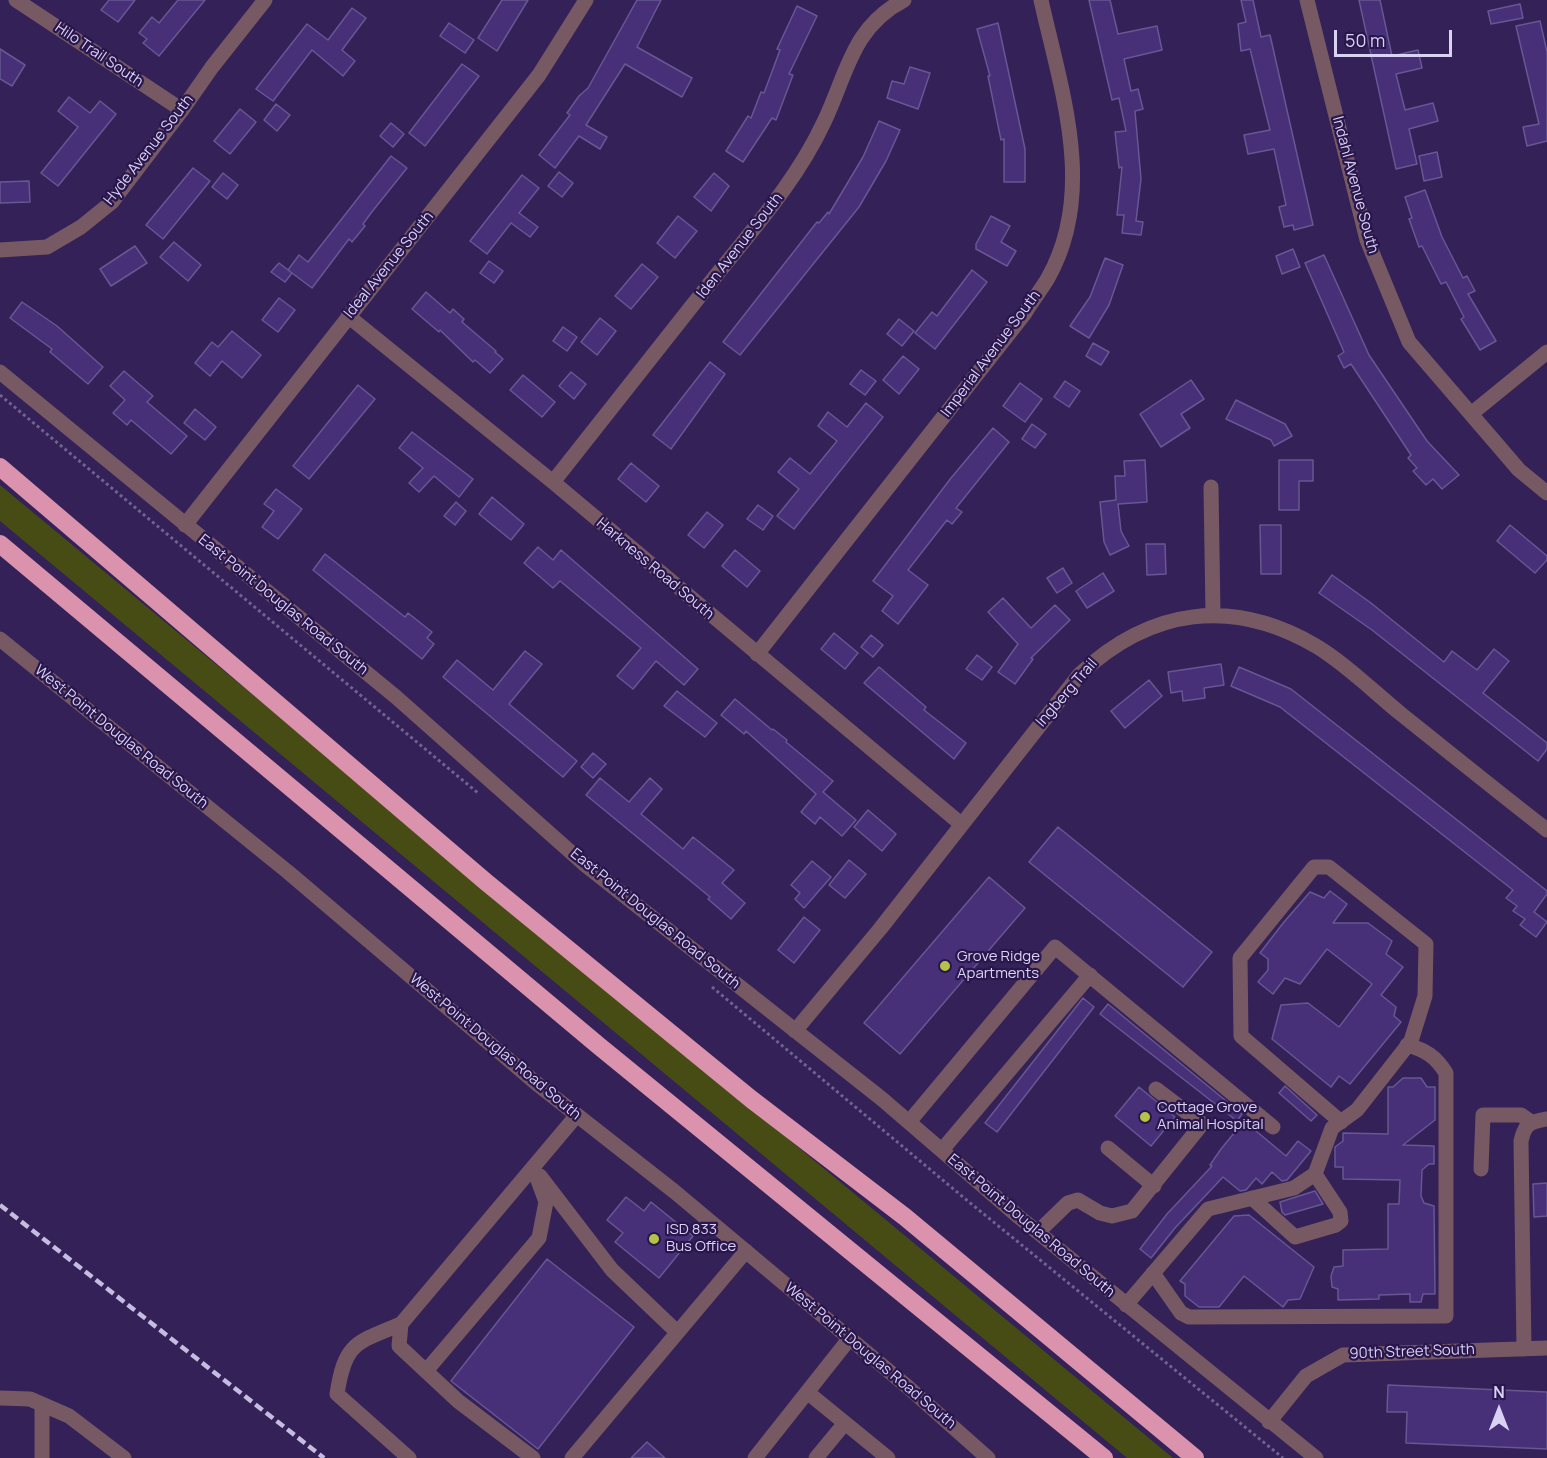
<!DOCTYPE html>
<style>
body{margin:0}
#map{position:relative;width:1547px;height:1458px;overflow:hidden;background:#332157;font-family:Manrope,sans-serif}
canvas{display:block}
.north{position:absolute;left:1469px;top:1380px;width:60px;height:60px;-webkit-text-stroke:4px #29164c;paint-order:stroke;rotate:0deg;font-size:16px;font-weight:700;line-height:24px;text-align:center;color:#d9d2f4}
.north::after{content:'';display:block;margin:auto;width:21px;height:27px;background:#d9d2f4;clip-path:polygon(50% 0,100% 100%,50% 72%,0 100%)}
.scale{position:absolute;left:1334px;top:30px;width:118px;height:27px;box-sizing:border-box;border:3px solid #d9d2f4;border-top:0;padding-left:8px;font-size:18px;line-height:21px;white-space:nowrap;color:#d9d2f4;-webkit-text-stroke:4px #29164c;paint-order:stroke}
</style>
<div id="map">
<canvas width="1547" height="1458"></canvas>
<div class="north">N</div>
<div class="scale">50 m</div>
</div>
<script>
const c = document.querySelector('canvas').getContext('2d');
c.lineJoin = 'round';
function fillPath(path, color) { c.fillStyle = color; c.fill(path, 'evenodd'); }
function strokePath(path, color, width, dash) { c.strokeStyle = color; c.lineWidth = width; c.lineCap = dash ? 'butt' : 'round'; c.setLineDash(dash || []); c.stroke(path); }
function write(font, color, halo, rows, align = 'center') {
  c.font = font + ' Manrope,sans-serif'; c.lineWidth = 4.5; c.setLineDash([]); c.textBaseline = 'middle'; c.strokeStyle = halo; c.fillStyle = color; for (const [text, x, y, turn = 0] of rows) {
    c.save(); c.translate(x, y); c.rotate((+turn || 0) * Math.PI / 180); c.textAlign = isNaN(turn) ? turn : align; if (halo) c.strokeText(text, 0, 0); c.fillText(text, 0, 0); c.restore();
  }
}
const green = new Path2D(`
 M0 485 1173 1458H1127L0 521Z`);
const building = new Path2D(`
 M109 0H135L118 22 101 10Z
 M178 0H205L159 56 143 43 147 39 139 33 152 17 159 23Z
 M502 0H528L497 51 478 38Z
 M637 0H661L637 47 692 78 682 97 625 64 586 125 607 137 600 149 579 136 555 168 539 155 570 115 567 113 579 96 588 88Z
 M1089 0H1110L1118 34 1157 26 1162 50 1124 59 1131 91 1138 89 1143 109 1135 111 1141 179 1136 221 1143 222 1141 235 1122 233 1124 215H1117L1122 167 1119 168 1115 132 1126 131 1119 98 1112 100Z
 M1241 0H1253L1261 37 1270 35 1313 225 1294 230 1293 225 1284 227 1279 207 1286 205 1274 149 1248 154 1244 135 1270 130 1250 49 1241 51 1238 24 1246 22Z
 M1359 0H1380L1392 56 1418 50 1422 68 1396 74 1405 110 1433 103 1438 121 1409 129 1417 164 1396 169Z
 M1520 4 1523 18 1491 24 1488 11Z
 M797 6 817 16 789 74 793 75 776 120 772 118 743 162 726 151 748 116 751 118 761 92 764 93 780 50 777 49Z
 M352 8 366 18 342 50 355 61 343 76 312 50 273 101 256 89 307 24 328 40Z
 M1540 21 1547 52V141L1527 146 1523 127 1539 124 1516 26Z
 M449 23 474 40 465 53 440 36Z
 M998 23 1025 149V182H1004V139L1001 140 988 76H990L977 29Z
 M0 49 25 65 12 86 0 79Z
 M462 64 479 76 425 146 409 133Z
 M910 67 930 73 918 109 887 98 892 81 904 84Z
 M69 97 90 113 100 101 116 114 58 186 41 173 78 127 58 111Z
 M276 104 290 115 277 131 264 120Z
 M240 109 256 122 230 154 214 141Z
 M879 121 900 130 886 161 859 207 740 355 723 342 817 222 819 223 828 212 829 214 863 157Z
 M391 123 404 134 393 147 380 136Z
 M1437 152 1442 177 1424 181 1419 156Z
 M391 156 407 168 371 213 363 224 365 226 352 242 349 239 312 288 288 270 299 255 308 262Z
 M193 168 210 181 163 239 146 225Z
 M559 172 573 183 562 197 548 186Z
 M223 173 238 185 227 199 212 187Z
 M714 173 729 186 711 211 694 197Z
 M522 175 539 188 519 213 538 227 530 237 511 223 487 254 470 241Z
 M29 181 30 202 0 203V182Z
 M1425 190 1442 237 1463 278 1467 276 1475 291 1468 294 1496 341 1480 350 1461 319 1464 317 1446 282 1441 284 1422 246 1419 247 1409 219 1412 218 1405 197Z
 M678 216 697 231 675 258 657 243Z
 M991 216 1010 226 1001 242 1016 251 1007 266 976 249V244Z
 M174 242 201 265 188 281 160 257Z
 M135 246 147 263 111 286 100 269Z
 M1293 249 1300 267 1282 274 1276 256Z
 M1324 255 1369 355 1427 441 1459 475 1442 489 1433 479 1426 485 1413 471 1417 468 1408 458 1411 455 1351 364 1344 368 1338 356 1344 352 1305 263Z
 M1105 258 1123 265 1109 305 1089 338 1070 326 1090 297Z
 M489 261 503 271 494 283 480 273Z
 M279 263 292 273 285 282 271 272Z
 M642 264 658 277 631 309 615 296Z
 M972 270 987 282 935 349 915 333 932 312 937 316Z
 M426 292 450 313 453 309 464 319 462 322 496 351 495 352 503 359 490 373 475 360 473 362 440 330 439 332 412 309Z
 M279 298 295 310 278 332 262 320Z
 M22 302 57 326 103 367 88 384 50 352 52 349 10 318Z
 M600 318 616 331 597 355 581 342Z
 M899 319 914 331 902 346 887 334Z
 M563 327 577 337 567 351 553 341Z
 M232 331 261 355 242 378 222 361 210 376 195 363 212 342 218 347Z
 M1093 343 1109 352 1101 365 1086 356Z
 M903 356 919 369 899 394 883 380Z
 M710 362 725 374 671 449 653 435Z
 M861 370 876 381 865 395 850 384Z
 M124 371 153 396 147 402 187 436 171 454 131 420 127 425 113 413 125 400 110 386Z
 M571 372 586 384 574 399 559 386Z
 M523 375 555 402 542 417 510 390Z
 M1191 380 1204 399 1181 414 1190 428 1161 447 1140 414Z
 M1065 381 1080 391 1069 407 1054 397Z
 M1020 383 1042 399 1025 422 1003 406Z
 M358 385 375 399 309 479 293 466Z
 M1236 400 1285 424 1292 436 1274 446 1271 440 1226 419Z
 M866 403 883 417 794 529 777 516 799 489 778 472 790 458 810 474 837 441 818 426 828 412 847 427Z
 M195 409 216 427 205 440 184 423Z
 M1032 424 1046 434 1035 448 1022 439Z
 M993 428 1009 442 956 508 962 512 952 524 947 520 908 570 928 585 898 624 882 611 893 596 873 581 951 478Z
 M412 432 473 479 459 497 434 476 419 492 409 483 423 468 399 448Z
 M1145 460 1147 502 1118 504 1121 531 1129 546 1110 555 1104 542 1100 502 1116 500 1115 476H1125L1124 461Z
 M1279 460H1313V481H1299V510H1279Z
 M631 463 659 486 646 502 618 479Z
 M276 489 302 509 278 539 262 527 274 511 264 504Z
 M492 497 524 524 511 540 479 514Z
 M456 502 466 511 455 525 444 516Z
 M758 505 773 516 763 530 747 519Z
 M707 512 723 525 704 548 688 535Z
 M1260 525H1281V574H1261Z
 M1510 525 1547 556V560L1535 573 1497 541Z
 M1146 544H1165L1166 574 1147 575Z
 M538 547 553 560 561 550 698 669 684 685 656 661 633 689 617 676 641 648 560 581 553 588 524 563Z
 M735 550 760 571 747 587 722 566Z
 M325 554 405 617 408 613 432 632 427 638 434 644 422 659 313 570Z
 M1063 568 1072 583 1057 593 1047 578Z
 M1103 573 1114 591 1087 608 1076 591Z
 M1332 575 1371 603 1444 662 1452 651 1477 670 1494 649 1509 661 1483 693 1547 743V749L1538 761 1372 630 1319 593Z
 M1003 598 1031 628 1055 605 1070 620 1031 658 1033 659 1015 684 998 672 1018 644 988 612Z
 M834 633 858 653 845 669 821 649Z
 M871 635 883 645 873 657 861 647Z
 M525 651 542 664 509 704 577 761 563 777 443 677 457 660 493 690Z
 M977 655 992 667 982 680 966 669Z
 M1221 664 1224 685 1204 688 1205 698 1183 701 1182 691 1171 693 1168 672Z
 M879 667 926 707 924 710 966 743 954 759 864 683Z
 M1239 667 1291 689 1547 891V894L1534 912 1547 922 1536 937 1520 925 1525 919 1513 911 1517 906 1506 898 1513 890 1280 707 1231 686Z
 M1149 680 1162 696 1125 728 1111 711Z
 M677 691 717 723 705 737 664 706Z
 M735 699 772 730 773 729 787 740 786 742 833 781 823 792 856 820 842 836 820 817 815 824 801 812 816 794 746 731 744 734 721 715Z
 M593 753 606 764 593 778 581 767Z
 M600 778 629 802 650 778 662 789 641 814 683 849 693 837 734 870 722 883 745 903 731 919 708 899 710 897 586 795Z
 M868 810 896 834 882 851 854 827Z
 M1058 827 1212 952 1183 987 1029 862Z
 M849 860 866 874 845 898 829 885Z
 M812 861 831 877 804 908 795 899 800 893 791 885Z
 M989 877 1025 908 900 1054 864 1023Z
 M1330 891 1347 904 1333 923H1368L1392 941 1386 954 1403 967 1381 995 1396 1007 1394 1016 1401 1022 1350 1084 1339 1076 1331 1087 1272 1039 1281 1005 1308 1003 1339 1027 1372 984 1327 949 1300 984 1285 978 1273 994 1258 982 1268 970V959L1260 953 1284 922 1310 892 1324 898Z
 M804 917 820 930 794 963 778 950Z
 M1083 998 1094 1007 997 1132 985 1123Z
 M1108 1004 1242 1114 1237 1121 1100 1014Z
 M1403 1078H1421L1427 1087H1435V1120L1403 1145 1434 1146V1164H1429L1422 1170 1421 1196 1424 1203 1434 1206 1435 1294H1423L1421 1302H1410V1294L1379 1295V1299L1338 1300V1289L1332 1287 1331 1276 1334 1267 1343 1266V1250L1388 1249V1204H1399L1400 1180 1343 1179V1167H1335V1147L1343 1141V1133L1388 1134V1087H1393Z
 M1285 1086 1317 1115 1311 1121 1279 1093Z
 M1139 1087 1175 1117 1151 1146 1115 1116Z
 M1244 1121 1286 1156 1298 1141 1311 1151 1287 1180 1282 1181 1272 1172 1262 1184 1256 1178 1246 1190 1240 1191 1223 1177 1175 1228 1151 1258 1140 1249 1167 1214 1212 1166 1210 1165 1221 1149Z
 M1547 1183V1216L1534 1217 1533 1184Z
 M1315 1191 1323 1204 1285 1215 1282 1212 1280 1202Z
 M626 1197 644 1211 651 1202 693 1236 659 1278 615 1242 623 1233 607 1220Z
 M1249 1215 1314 1267 1300 1299 1288 1300 1283 1307 1244 1276 1219 1307H1199L1185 1296V1284L1180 1281 1234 1216Z
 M547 1259 634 1327 538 1449 451 1381Z
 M1388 1385 1547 1392V1449L1406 1443 1407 1412H1387Z
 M647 1442 665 1458H631Z`);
const path = new Path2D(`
 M0 395 478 793
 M712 987 969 1202 1283 1458`);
const minor = new Path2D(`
 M16 0 182 110
 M1307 0 1367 240 1409 342 1519 470 1547 493
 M0 250 47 247 81 227 112 202 182 110 212 67 265 0
 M348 316 553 482 961 824
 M0 372 396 697 583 863 882 1099 1019 1217 1316 1458
 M1471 414 1547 352
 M553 482C607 414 661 346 714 278 754 228 797 180 824 122 847 74 852 27 904 0
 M1211 487 1213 614
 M185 525 539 75 586 0
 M0 639 288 872 536 1083 675 1192 909 1388 988 1458
 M757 654 1025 313C1032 301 1041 290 1048 278 1097 191 1061 90 1041 0
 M795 1031 880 929 1080 674C1151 608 1232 597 1316 646 1346 664 1374 692 1401 714 1450 753 1498 792 1547 830
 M909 1122 1055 947 1273 1127
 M1108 1148 1154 1186
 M942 1150 1090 975
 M1481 1169 1483 1115H1521L1531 1122
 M540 1176 612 1270 677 1332
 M1252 1198 1295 1237 1336 1225 1341 1221 1340 1212 1315 1174
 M1038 1232 1068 1203 1078 1200 1100 1213 1112 1216 1132 1211 1202 1124 1156 1089
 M1153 1273 1181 1313 1189 1317 1446 1316V1073C1436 1057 1426 1050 1407 1045
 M1126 1305 1208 1209 1294 1188 1315 1174 1332 1128 1357 1110 1411 1041 1425 996 1426 944 1329 867H1314L1240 958 1241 1036 1341 1122
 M401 1324C356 1343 345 1342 337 1394L409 1458
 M1524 1349 1521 1141C1525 1123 1530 1122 1547 1119
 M426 1371 539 1238 546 1202 533 1167
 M807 1392 888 1458
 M0 1398 30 1399 69 1416 124 1458
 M42 1404V1458
 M1269 1422 1306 1376 1343 1355 1547 1348
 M533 1458 458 1401 399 1346 401 1324 577 1115
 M572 1458 746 1251
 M755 1458 850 1338
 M816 1458 845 1423`);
const highway = new Path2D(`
 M0 467 486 882 751 1099 905 1217 1195 1458
 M0 544 599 1046 1104 1458`);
const rail = new Path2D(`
 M0 1205 324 1458`);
const markers = [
 [945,966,6,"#b5c24a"],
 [1145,1117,6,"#b5c24a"],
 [654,1239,6,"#b5c24a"]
];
const streetNames = [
 ["Hilo Trail South",99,55,34],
 ["Hyde Avenue South",149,150,-52],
 ["Indahl Avenue South",1355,185,75],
 ["Iden Avenue South",740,246,-52],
 ["Ideal Avenue South",389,265,-51],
 ["Imperial Avenue South",991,354,-53],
 ["Harkness Road South",655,569,40],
 ["East Point Douglas Road South",283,605,39],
 ["Ingberg Trail",1067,693,-49],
 ["West Point Douglas Road South",121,737,39],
 ["East Point Douglas Road South",655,919,39],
 ["West Point Douglas Road South",495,1047,40],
 ["East Point Douglas Road South",1031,1226,40],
 ["90th Street South",1412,1352,-2],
 ["West Point Douglas Road South",870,1356,40]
];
const poiNames = [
 ["Grove Ridge",957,957],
 ["Apartments",957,974],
 ["Cottage Grove",1157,1108],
 ["Animal Hospital",1157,1125],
 ["ISD 833",666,1230],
 ["Bus Office",666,1247]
];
fillPath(green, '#464c14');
fillPath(building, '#473077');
strokePath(building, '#675793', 1.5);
strokePath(path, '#706291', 3, [3, 3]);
strokePath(minor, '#775964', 15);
strokePath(highway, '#da92ad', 18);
strokePath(rail, '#c4bce1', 4.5, [9, 4.5]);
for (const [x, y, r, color] of markers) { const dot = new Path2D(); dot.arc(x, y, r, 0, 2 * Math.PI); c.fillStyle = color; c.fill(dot); strokePath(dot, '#29164c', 2); }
write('15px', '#d9d2f4', '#29164c', streetNames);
write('15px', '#d9d2f4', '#29164c', poiNames, 'left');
</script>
